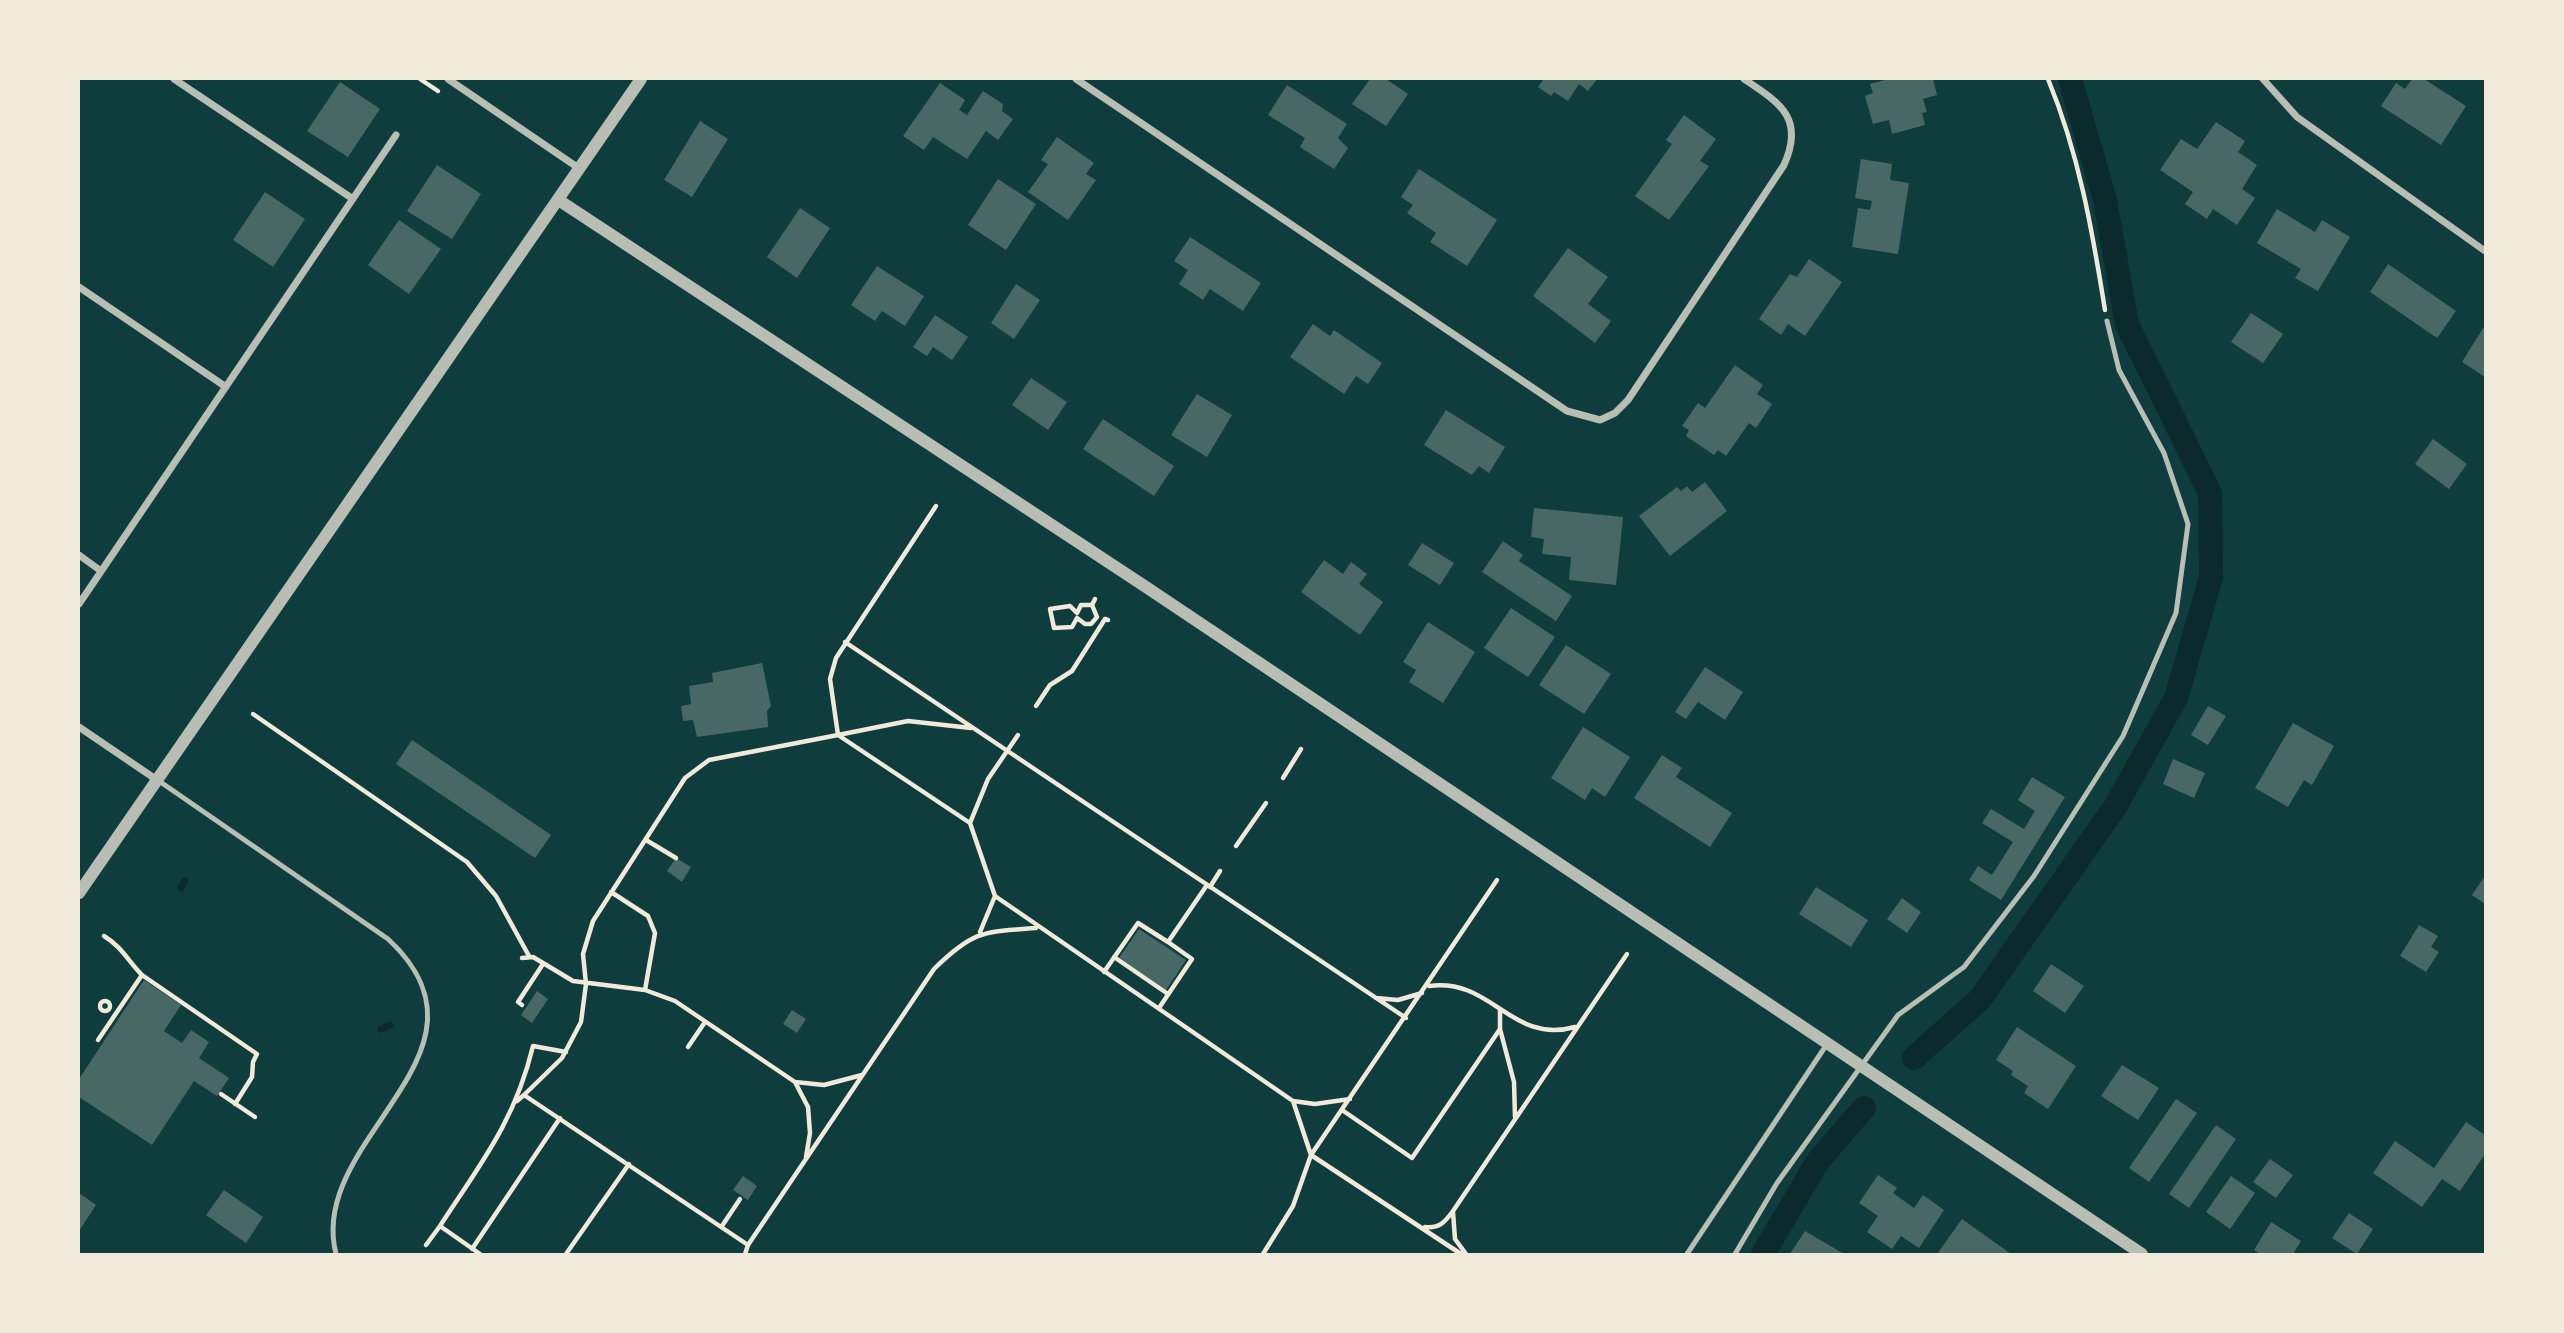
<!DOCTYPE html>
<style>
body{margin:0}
#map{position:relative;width:2564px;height:1333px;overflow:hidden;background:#0f3d3e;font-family:Signika,sans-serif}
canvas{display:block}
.frame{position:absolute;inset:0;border:80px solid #f1e9da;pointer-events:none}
</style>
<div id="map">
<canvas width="2564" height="1333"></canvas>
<div class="frame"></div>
</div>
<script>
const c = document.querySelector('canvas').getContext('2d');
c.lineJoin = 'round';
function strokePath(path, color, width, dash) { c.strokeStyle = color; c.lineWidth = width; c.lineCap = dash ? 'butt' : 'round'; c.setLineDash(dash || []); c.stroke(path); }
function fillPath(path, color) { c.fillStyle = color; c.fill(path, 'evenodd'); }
const stream = new Path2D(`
 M181 888 185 881
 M381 1029 390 1025`);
const canal = new Path2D(`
 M1914 1058 1980 999 2115 807 2176 698 2211 577 2210 493 2127 324 2105 200 2070 79
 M1763 1254 1818 1161 1864 1108`);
const building = new Path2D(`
 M1370 79H1386L1408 94 1386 126 1352 104Z
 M1540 79H1597L1588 91 1579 84 1568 101 1554 92 1551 96 1538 87 1543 80Z
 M1889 79H1933L1937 95 1923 99 1927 112 1922 113 1925 125 1892 134 1889 120 1873 124 1865 96 1873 93 1870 84Z
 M2412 79H2424L2466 106 2441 145 2381 106 2396 83 2405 89Z
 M340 82 380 109 348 157 307 131Z
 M940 83 965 100 959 110 967 115 983 91 1003 104 1002 111 1013 119 998 140 986 131 967 159 933 137 924 150 903 136Z
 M1287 85 1347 124 1338 138 1348 148 1334 169 1300 147 1305 138 1268 115Z
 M1684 115 1716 139 1700 161 1709 166 1669 220 1635 196 1672 144 1666 140Z
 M700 121 728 139 692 197 664 180Z
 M2216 122 2245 141 2238 152 2257 165 2242 189 2255 198 2237 225 2213 209 2207 219 2185 204 2193 192 2160 170 2181 139 2197 149Z
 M1057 137 1094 163 1086 174 1096 180 1068 220 1028 192 1048 164 1041 160Z
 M1861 159 1892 164 1890 180 1909 183 1898 254 1852 247 1858 208 1870 210 1872 201 1855 198Z
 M437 165 481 194 452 239 407 211Z
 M1419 169 1497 220 1467 266 1430 242 1436 233 1407 213 1413 205 1401 197Z
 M998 179 1036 204 1006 250 968 225Z
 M265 192 305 219 273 267 233 240Z
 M800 208 830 228 797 278 767 257Z
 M2277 209 2315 232 2322 220 2350 237 2318 291 2295 278 2301 269 2257 243Z
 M399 220 441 249 409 294 368 265Z
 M1190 237 1261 283 1243 311 1210 289 1203 300 1179 284 1188 270 1174 261Z
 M1568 248 1608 277 1588 304 1611 321 1595 343 1533 296Z
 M1809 259 1842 282 1805 336 1788 324 1781 335 1759 319 1790 274 1797 277Z
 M2388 264 2456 311 2437 338 2370 292Z
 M877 266 924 296 905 326 882 311 875 321 851 305Z
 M1016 284 1040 300 1014 339 991 323Z
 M2251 313 2283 334 2263 363 2231 342Z
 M935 315 968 337 952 360 933 347 927 356 913 347Z
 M1313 324 1330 336 1334 330 1382 363 1368 384 1356 376 1344 394 1290 357Z
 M2485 325V377L2462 362Z
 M1735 365 1763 385 1757 394 1772 404 1756 428 1749 423 1726 456 1718 450 1714 455 1686 436 1689 430 1682 426 1698 403 1705 408Z
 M1031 378 1067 402 1048 430 1012 405Z
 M1197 394 1232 415 1207 457 1171 435Z
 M1446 410 1505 447 1489 473 1479 466 1472 475 1424 445Z
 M1103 419 1174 466 1154 496 1083 449Z
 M2433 439 2467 464 2449 489 2415 464Z
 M1705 482 1727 511 1670 556 1639 516 1677 487 1681 491 1687 486 1692 492Z
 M1534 508 1623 517 1616 585 1569 580 1571 557 1542 554 1544 539 1531 537Z
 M1503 541 1523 555 1519 561 1572 596 1556 621 1482 572Z
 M1422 543 1454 563 1440 585 1408 565Z
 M1324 560 1343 574 1351 562 1367 574 1359 584 1383 602 1360 635 1301 592Z
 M1511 608 1555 637 1528 677 1484 648Z
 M1428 622 1475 652 1443 703 1409 682 1416 670 1403 662Z
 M1566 645 1611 674 1584 714 1539 685Z
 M762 663 771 706 767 711 768 727 697 737 693 720 683 721 681 706 691 704 689 686 713 682 712 673Z
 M1705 667 1743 692 1725 720 1698 702 1686 719 1675 712Z
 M2208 706 2226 716 2208 745 2191 735Z
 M2293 723 2334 746 2312 785 2304 780 2288 807 2255 788Z
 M1583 727 1630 757 1605 797 1592 788 1585 800 1551 778Z
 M412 740 551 835 535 858 396 764Z
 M1662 755 1682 768 1676 777 1732 813 1710 847 1634 798Z
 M2173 759 2205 773 2194 798 2163 784Z
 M2032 777 2065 797 2001 900 1969 880 1978 866 1992 875 2013 842 1982 823 1991 809 2024 829 2035 811 2018 800Z
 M676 858 691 867 682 882 667 871Z
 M2485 876V904L2472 895Z
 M1816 887 1868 920 1851 947 1799 914Z
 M1902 898 1921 912 1907 933 1887 919Z
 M2419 925 2438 936 2431 947 2439 952 2426 972 2400 956Z
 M1139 929 1186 960 1166 990 1119 958Z
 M2051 964 2084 986 2065 1013 2033 991Z
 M144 980 181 1005 164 1031 182 1043 191 1030 209 1042 199 1058 229 1078 217 1096 194 1081 152 1145 79 1097V1079Z
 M537 991 548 999 532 1023 521 1015Z
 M792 1010 806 1019 797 1033 783 1024Z
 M2017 1027 2076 1066 2048 1109 2024 1093 2028 1086 2011 1075 2013 1071 1996 1060Z
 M2122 1065 2159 1088 2138 1120 2101 1096Z
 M2176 1099 2197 1113 2149 1182 2129 1168Z
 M2466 1122 2485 1135V1154L2460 1191 2442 1179 2422 1207 2373 1173 2395 1141 2434 1168Z
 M2216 1125 2236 1139 2189 1208 2169 1194Z
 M2270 1159 2293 1175 2276 1198 2253 1182Z
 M1878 1175 1897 1188 1893 1193 1914 1208 1923 1195 1944 1210 1919 1248 1901 1236 1892 1249 1867 1232 1878 1216 1859 1203Z
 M743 1176 757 1186 748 1200 733 1190Z
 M2231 1176 2255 1193 2230 1229 2206 1212Z
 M224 1190 263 1217 246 1243 206 1215Z
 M79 1193 96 1205 79 1231Z
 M2349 1213 2373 1229 2357 1254 2332 1238Z
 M1962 1219 2011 1254H1937Z
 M2271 1222 2301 1241 2293 1254H2260L2254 1250Z
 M1805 1231 1844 1254H1790Z`);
const path = new Path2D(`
 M420 79 438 91
 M2048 79C2079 154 2092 229 2105 310
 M936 506 836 658 830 679 838 735 908 721 971 728
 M1092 605 1097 617 1091 624H1085L1077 618 1072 627 1054 628 1050 609 1070 606 1077 613 1081 605H1092L1095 599
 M845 642 1406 1018
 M1036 706 1050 685 1072 671 1105 619 1108 620
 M253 714 467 862 496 896 529 956
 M1018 735 988 779 970 823 995 896 1293 1101 1311 1155 1293 1206 1263 1254
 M1283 778 1301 749
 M646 840 676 858
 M1236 846 1266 803
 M1210 887 1220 871
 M611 892 648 916 655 933 645 990
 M980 932 995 896
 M104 936C122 947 128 961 142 975L257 1054 253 1062 252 1077 235 1104
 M1114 957 1168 994
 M522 958 533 957 573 981 645 990 675 1001 795 1082 808 1107 810 1133 806 1157
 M1104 972 1138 923 1168 942
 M1429 986C1492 977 1511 1045 1575 1027
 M1376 998 1398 1000 1422 993
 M100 1006a5 5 0 1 1 10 0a5 5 0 1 1-10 0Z
 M522 1005 518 1002 543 964
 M1159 1008 1192 959 1168 942 1207 885
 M1500 1009V1029L1514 1082 1515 1117
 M98 1040 142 975
 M688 1047 705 1022
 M795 1082 824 1085 862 1075
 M221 1094 255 1117
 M524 1095 562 1058 581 1022 586 984 583 954 593 921 685 778 709 760 838 735 970 823
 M517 1101 524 1095 748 1245
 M1293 1101 1315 1104 1350 1099
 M1342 1110 1412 1158 1500 1029
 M1453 1212 1455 1239 1466 1254
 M722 1226 740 1199
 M1425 1227C1439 1229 1445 1222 1453 1211L1627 954
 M426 1245 440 1226
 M472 1249 560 1118
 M480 1254 440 1226C481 1163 515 1121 533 1046L566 1052
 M566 1254 629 1164
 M745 1254 748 1245 934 969C974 930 983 932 1036 928
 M1461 1254 1311 1155 1497 880`);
const service = new Path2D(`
 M159 781 388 939C511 1053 306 1138 336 1254
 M1687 1254 1827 1044
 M1735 1254 1777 1183 1898 1015 1964 967 2034 876 2123 736 2176 613 2188 524 2164 453 2119 370 2107 321`);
const minor = new Path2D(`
 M174 79 353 199
 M448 79 580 169
 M1076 79 1567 411 1600 420 1615 413 1628 400 1784 165C1805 118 1780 103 1744 79
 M2263 79 2297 117 2485 251
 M79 287 226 387
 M79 555 101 571
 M79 604 396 135
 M79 727 157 780`);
const tertiary = new Path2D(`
 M560 201 1146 587 2142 1254
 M79 893 641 79`);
strokePath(stream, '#0a2a2b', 7);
strokePath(canal, '#0a2a2b', 24);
fillPath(building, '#486865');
strokePath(path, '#f1e9da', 4.5);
strokePath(service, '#b8beb3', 5);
strokePath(minor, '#b8beb3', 7);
strokePath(tertiary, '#b8beb3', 12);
</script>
